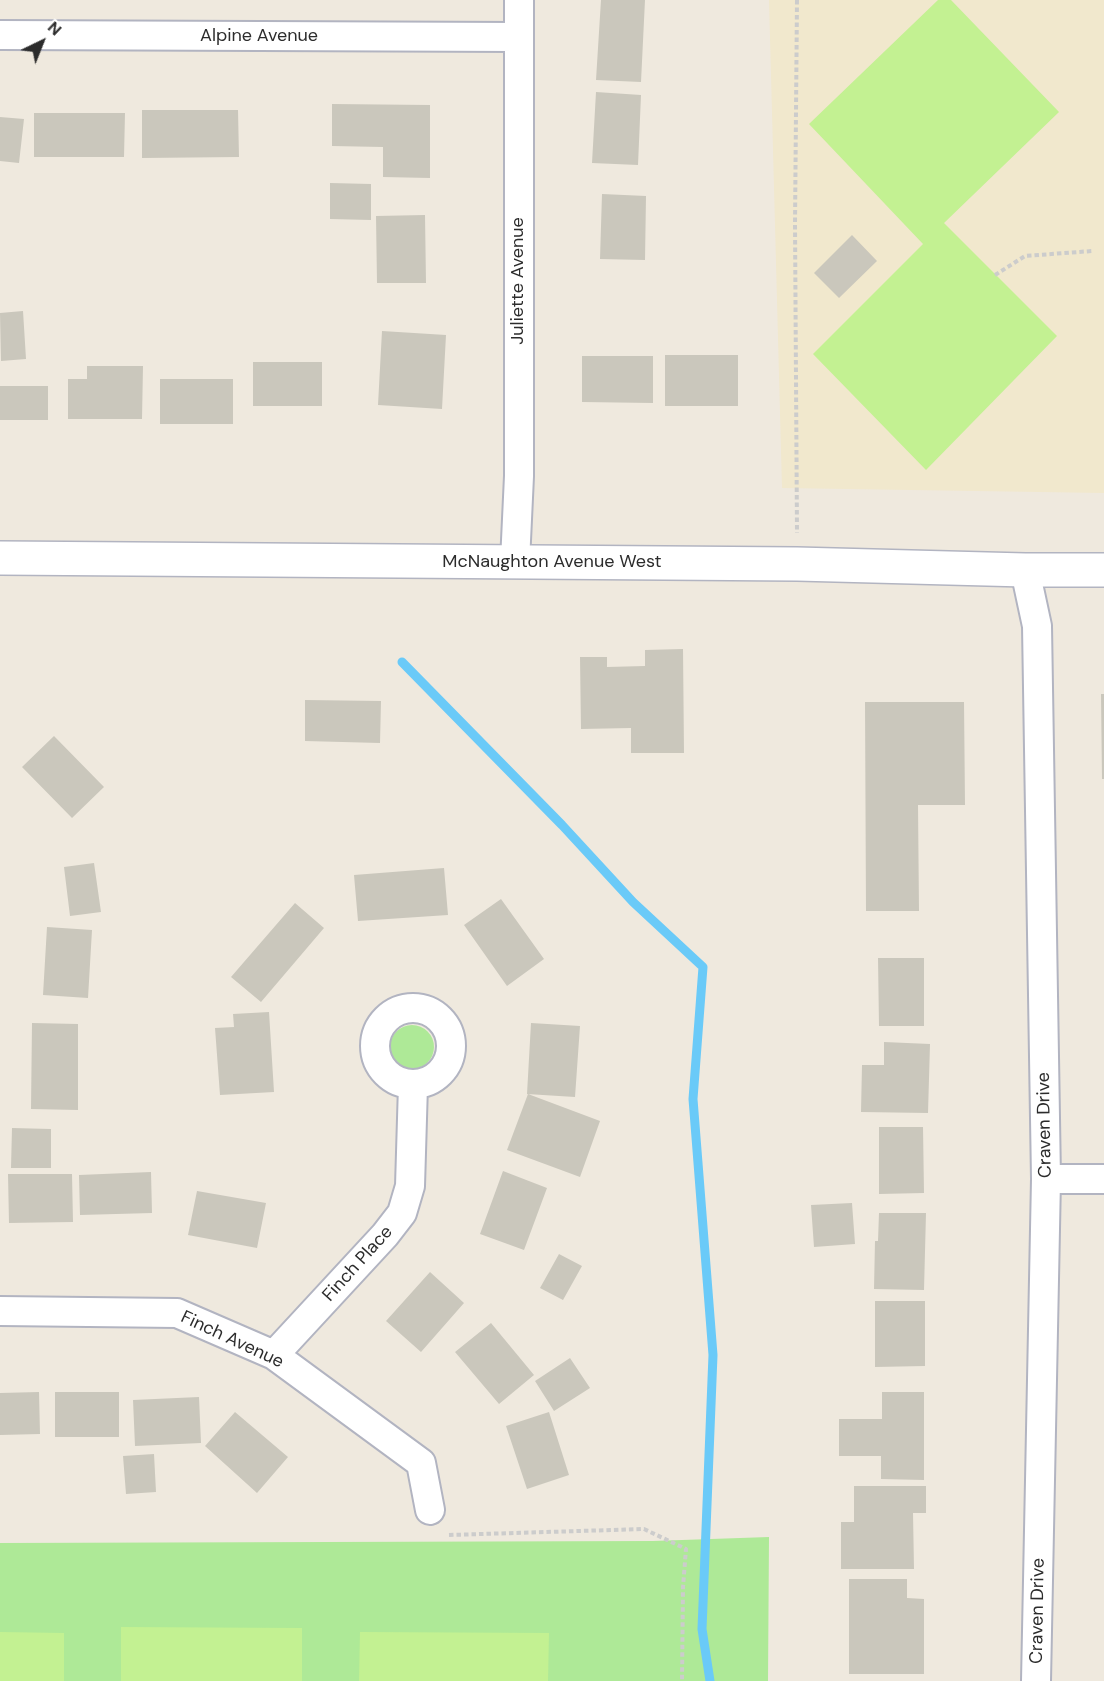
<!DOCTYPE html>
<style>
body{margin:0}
#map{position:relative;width:1104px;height:1681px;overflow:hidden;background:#efe9de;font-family:"DM Sans",sans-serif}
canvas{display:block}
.north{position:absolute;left:12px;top:12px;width:60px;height:60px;-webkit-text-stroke:4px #fff;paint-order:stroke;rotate:43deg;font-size:16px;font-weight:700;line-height:24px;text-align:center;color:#2c2c2c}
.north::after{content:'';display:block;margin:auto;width:21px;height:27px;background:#2c2c2c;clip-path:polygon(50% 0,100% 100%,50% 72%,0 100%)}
</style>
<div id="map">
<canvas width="1104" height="1681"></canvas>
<div class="north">N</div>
</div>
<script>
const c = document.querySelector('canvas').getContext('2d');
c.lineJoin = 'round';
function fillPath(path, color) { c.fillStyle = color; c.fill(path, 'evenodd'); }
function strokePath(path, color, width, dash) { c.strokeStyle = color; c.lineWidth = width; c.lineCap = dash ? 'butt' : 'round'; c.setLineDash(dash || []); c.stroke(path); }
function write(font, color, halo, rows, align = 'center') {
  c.font = font + ' "DM Sans",sans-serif'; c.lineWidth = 6; c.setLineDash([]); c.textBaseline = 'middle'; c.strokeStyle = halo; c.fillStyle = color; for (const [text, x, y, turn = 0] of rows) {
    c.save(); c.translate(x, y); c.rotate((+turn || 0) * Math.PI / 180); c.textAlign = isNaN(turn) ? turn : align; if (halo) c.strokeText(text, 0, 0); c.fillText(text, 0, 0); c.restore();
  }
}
const education = new Path2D(`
 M769 0H1104V493L782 488Z`);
const green = new Path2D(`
 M390 1047a22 22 0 1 1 44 0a22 22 0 1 1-44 0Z
 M769 1537 768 1681H0V1543L653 1541Z`);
const pitch = new Path2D(`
 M938 0H951L1059 112 944 223 1057 336 926 470 813 354 923 244 809 124Z
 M121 1627 302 1628V1681H121Z
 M0 1632 64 1633V1681H0Z
 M360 1632 549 1633 548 1681H359Z`);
const stream = new Path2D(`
 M402 662 562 825 633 902 703 967 693 1099 713 1355 702 1629 710 1681`);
const building = new Path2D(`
 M601 0H645L641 82 596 80Z
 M596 92 641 95 638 165 592 163Z
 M332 104 430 105V178L383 177V147L332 146Z
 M142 110H238L239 157 142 158Z
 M34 113H125L124 157H34Z
 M0 117 24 119 19 163 0 161Z
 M330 183 371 184V220L330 219Z
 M602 194 646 196 645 260 600 259Z
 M425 215 426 283H377L376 216Z
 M852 235 877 261 839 298 814 273Z
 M23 311 26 359 1 361 0 313Z
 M382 331 446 335 442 409 378 405Z
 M665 355H738V406H665Z
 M582 356H653V403L582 402Z
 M253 362H322V406H253Z
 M87 366H143L142 419H68V379H87Z
 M160 379H233V424H160Z
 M0 386H48V420H0Z
 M683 649 684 753H631V728L581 729 580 657H607V667L645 666V650Z
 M1101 694H1104V779H1102Z
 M305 700 381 701 380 743 305 741Z
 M865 702H964L965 805H918L919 911H866Z
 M54 736 104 787 72 818 22 767Z
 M94 863 101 912 70 916 64 867Z
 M444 868 448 915 358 921 354 875Z
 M501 899 544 959 507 986 464 925Z
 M295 903 324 928 261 1002 231 977Z
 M47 927 92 930 88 998 43 995Z
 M878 958H924V1026H879Z
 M269 1012 274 1092 220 1095 215 1028 234 1027 233 1014Z
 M32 1023 78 1024V1110L31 1109Z
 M531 1023 580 1026 575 1097 527 1094Z
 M884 1042 930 1044 928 1113 861 1112 862 1065H884Z
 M528 1094 600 1121 580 1177 507 1150Z
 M879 1127H923L924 1193 879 1194Z
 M12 1128 51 1129V1168H11Z
 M503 1171 547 1188 524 1250 480 1234Z
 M151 1172 152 1213 80 1215 79 1175Z
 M8 1174H72L73 1222 9 1223Z
 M197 1191 266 1203 257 1248 188 1235Z
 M852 1203 855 1244 814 1247 811 1205Z
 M879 1213H926L924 1290 874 1289 875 1241H878Z
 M559 1254 582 1266 563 1300 540 1288Z
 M430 1272 464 1303 421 1352 386 1321Z
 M875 1301H925V1366L875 1367Z
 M491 1323 534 1375 499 1404 455 1352Z
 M570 1358 590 1388 554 1411 535 1381Z
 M39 1392 40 1434 0 1435V1393Z
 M55 1392H119V1437H55Z
 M882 1392H924V1480L881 1479V1456H839V1419H882Z
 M199 1397 201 1443 135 1446 133 1400Z
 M235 1412 288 1457 257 1493 205 1446Z
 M549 1412 569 1475 527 1489 506 1426Z
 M154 1454 156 1492 126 1494 123 1456Z
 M854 1486H926V1513H913L914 1569H841V1522H854Z
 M849 1579H907V1598L924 1599V1674H849Z`);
const path = new Path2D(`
 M797 0 795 224 797 533
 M995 275 1025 256 1092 251
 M449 1535 644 1529 686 1549 683 1587 682 1681`);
const street = new Path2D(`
 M0 35 518 37
 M515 562 519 476V0
 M1025 570 1037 626 1046 1179 1036 1681
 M375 1046a38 38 0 1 1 76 0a38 38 0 1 1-76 0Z
 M1046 1179H1104
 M0 1311 177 1313 274 1355 421 1463 430 1510
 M274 1355 385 1235 402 1213 410 1186 413 1085`);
const secondary = new Path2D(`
 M0 558 797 564 1025 570H1104`);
const streetNames = [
 ["Alpine Avenue",259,36],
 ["Juliette Avenue",518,281,-90],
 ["McNaughton Avenue West",552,562],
 ["Craven Drive",1045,1125,-91],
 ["Finch Place",358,1264,-48],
 ["Finch Avenue",232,1340,25],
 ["Craven Drive",1038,1611,-89]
];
fillPath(education, '#f1e8cd');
fillPath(green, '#aee997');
fillPath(pitch, '#c3f192');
strokePath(stream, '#6acaf8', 9);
fillPath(building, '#cac7bc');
strokePath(street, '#b2b4c1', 32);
strokePath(secondary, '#b2b4c1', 36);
strokePath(path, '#ccc', 4, [4.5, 3]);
strokePath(street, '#fff', 28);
strokePath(secondary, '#fff', 33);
write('18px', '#2c2c2c', '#fff', streetNames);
</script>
